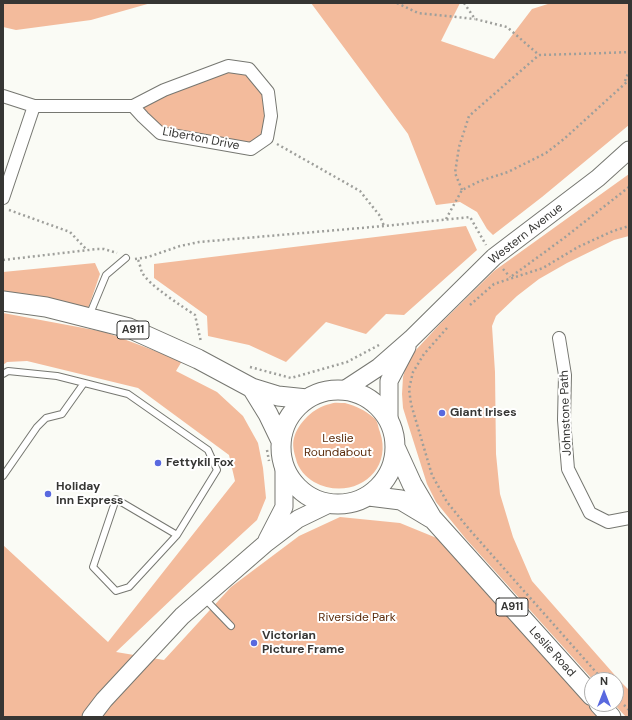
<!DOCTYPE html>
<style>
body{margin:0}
#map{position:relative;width:632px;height:720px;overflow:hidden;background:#fafbf5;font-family:"DM Sans",sans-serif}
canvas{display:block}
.frame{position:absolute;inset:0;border:4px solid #363634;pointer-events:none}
.north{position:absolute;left:584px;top:672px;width:40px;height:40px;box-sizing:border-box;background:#fff;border:1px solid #afafae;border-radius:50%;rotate:0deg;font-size:11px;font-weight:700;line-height:16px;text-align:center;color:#363634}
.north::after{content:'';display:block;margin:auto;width:14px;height:18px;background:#5969df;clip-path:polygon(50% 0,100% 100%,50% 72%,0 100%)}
</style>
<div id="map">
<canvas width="632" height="720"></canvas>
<div class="frame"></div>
<div class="north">N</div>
</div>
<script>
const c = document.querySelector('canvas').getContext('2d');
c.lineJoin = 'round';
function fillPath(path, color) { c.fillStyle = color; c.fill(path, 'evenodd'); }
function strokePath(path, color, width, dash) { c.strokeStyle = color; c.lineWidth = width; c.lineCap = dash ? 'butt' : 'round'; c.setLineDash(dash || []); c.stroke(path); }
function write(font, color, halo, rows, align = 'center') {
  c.font = font + ' "DM Sans",sans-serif'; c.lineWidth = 4; c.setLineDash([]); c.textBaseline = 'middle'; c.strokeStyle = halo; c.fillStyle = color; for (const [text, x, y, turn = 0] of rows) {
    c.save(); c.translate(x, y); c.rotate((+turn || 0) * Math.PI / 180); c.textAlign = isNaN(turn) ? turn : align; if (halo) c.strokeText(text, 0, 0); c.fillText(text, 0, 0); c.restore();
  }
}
const green = new Path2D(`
 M3 3H151L91 20 16 30 3 27Z
 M311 3H460L441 41 494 59 532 9 551 3H629V125L542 197 493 235 487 229 477 212 460 202 436 205 408 134Z
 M228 66 249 69 268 92 267 138 251 149 160 133 133 106Z
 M629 174V236L614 240 567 263 539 279 517 296 496 316 492 326 495 372 496 454 500 494 513 537 532 581 620 681 629 690V717H626L614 704H616V680H593L466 539 436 502 427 484 408 424 403 408 402 394 403 377 407 363 414 352 440 324 494 271Z
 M466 226 477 250 404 315 386 314 366 334 326 322 286 362 249 345 208 336 207 316 154 278V264Z
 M95 263 100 274 88 309 3 294V272Z
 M3 313 105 332 182 361 176 371 217 392 243 416 258 443 263 468 266 498 257 520 196 576 116 652 164 660 231 587 299 536 340 517 400 523 444 541 604 717H3V545L108 642 235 481 229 455 138 388 27 361 7 362 3 365Z
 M345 403C356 406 365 410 374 418 378 421 378 427 380 432 394 474 350 502 314 482 306 477 298 469 296 459 294 453 292 444 294 438 298 423 314 407 330 404 334 402 340 403 345 403Z`);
const path = new Path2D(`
 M397 3 418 13 475 19
 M464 3 475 19 507 27 539 55 606 53 629 52
 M625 81 629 71
 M277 144 360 191 380 216 384 226
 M462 190 455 173 459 147 469 116 539 55
 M9 210 70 232 86 249
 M446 219 462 190 480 181 508 172 546 153 564 139 629 80
 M135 259 148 257 180 246 199 242 384 226 470 217 486 245
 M3 260 97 249H104L117 253
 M138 260C140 263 140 268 142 272 147 284 183 307 195 315L201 342
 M503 269 510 277
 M512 276 564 238 629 187
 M470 305 494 284 543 268 578 247 613 231 629 226
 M447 328 424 354 413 372 409 389 411 404 432 475 447 502 469 529 603 680
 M250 367 291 378 347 362 379 345
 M267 450 269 461
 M624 705 629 710`);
const service = new Path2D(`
 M89 316 106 275 126 258
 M3 374 8 371 57 376 128 394 208 450 217 470 177 535 129 587 116 591 93 567 116 499 177 535
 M3 476 37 427 46 418 62 414 84 383
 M205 599 231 626`);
const minor = new Path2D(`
 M3 96 34 106H133L164 90 228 66 249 69 268 92 271 116 267 138 251 149 160 133 143 117 133 106
 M3 198 34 106
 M559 338 565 375 564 420 568 469 590 513 608 522 629 518`);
const secondary = new Path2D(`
 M344 390 379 367 411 339 494 257 598 178 629 150
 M389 418V381L407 347
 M267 540 284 507V466
 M91 717 104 700 182 616 265 544 298 519 329 504`);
const primary = new Path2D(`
 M3 301 46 307 129 328 198 359 252 388 278 396 307 399
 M252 388 268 414 281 441
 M281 447a57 57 0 1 1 114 0a57 57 0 1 1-114 0Z
 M396 449 412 484 432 518 592 696
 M369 496 401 500 431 518
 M599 704 611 717`);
const markers = [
 [442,413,4,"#5969df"],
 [158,463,4,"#5969df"],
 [48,494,4,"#5969df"],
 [254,643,4,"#5969df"]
];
const shields = [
 [133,330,32],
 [512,607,32]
];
const shieldNames = [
 ["A911",133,330],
 ["A911",512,607]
];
const streetNames = [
 ["Liberton Drive",201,139,11],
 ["Western Avenue",526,234,-38],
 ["Johnstone Path",566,413,-92],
 ["Leslie Road",552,652,48]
];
const poiNames = [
 ["Giant Irises",450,413],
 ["Fettykil Fox",166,463],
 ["Holiday",56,487],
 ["Inn Express",56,501],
 ["Victorian",262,636],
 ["Picture Frame",262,650]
];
const parkNames = [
 ["Leslie",338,439],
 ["Roundabout",338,453],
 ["Riverside Park",357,618]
];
fillPath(green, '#f3bb9c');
strokePath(service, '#767771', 8);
strokePath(minor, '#767771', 14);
strokePath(secondary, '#767771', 19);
strokePath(primary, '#767771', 21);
strokePath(path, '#9e9f9b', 2.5, [2, 3]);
strokePath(service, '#fff', 6);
strokePath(minor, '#fff', 12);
strokePath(secondary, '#fff', 17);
strokePath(primary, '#fff', 19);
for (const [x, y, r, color] of markers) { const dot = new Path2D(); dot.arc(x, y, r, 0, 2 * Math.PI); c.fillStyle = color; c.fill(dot); strokePath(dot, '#fff', 1.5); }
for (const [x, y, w] of shields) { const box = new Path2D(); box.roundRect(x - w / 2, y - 9, w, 18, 3); c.fillStyle = '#fff'; c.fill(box); strokePath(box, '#363634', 1); }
write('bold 11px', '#363634', null, shieldNames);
write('12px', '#363634', '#fff', streetNames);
write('bold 12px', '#363634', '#fff', poiNames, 'left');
write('12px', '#5c2d0d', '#fff', parkNames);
</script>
